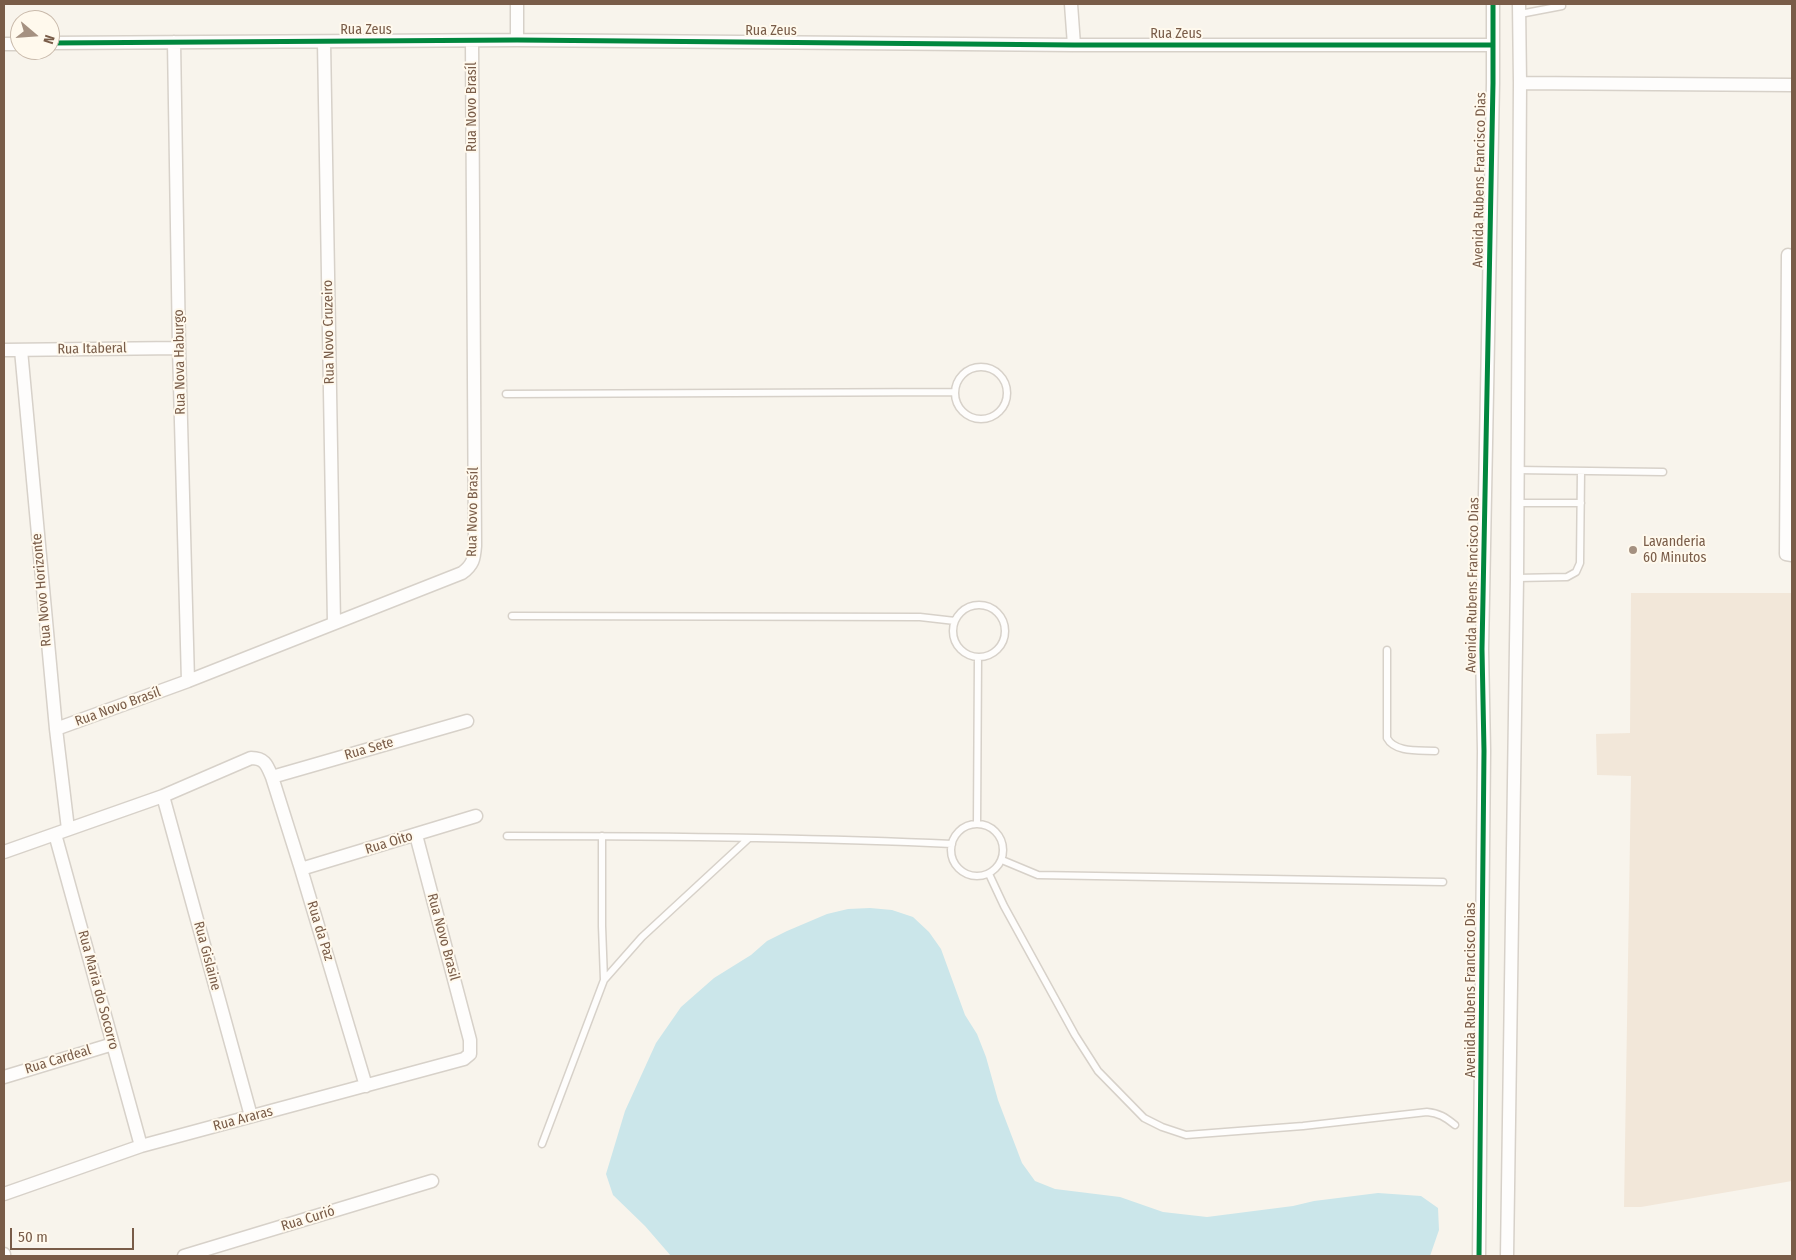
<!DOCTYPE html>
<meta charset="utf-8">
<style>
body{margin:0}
#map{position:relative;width:1796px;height:1260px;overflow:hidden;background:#f8f4ec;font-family:"Fira Sans Condensed",sans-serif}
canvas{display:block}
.frame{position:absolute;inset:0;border:5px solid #795c48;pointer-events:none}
.north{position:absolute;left:10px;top:10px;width:50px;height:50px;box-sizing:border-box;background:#fff9ed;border:1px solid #c9baab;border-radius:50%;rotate:108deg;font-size:14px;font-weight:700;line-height:20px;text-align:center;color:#795c48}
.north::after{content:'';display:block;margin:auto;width:18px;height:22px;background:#a59181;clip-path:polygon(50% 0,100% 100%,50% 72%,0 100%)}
.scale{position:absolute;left:10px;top:1228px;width:124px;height:22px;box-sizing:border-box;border:2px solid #795c48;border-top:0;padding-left:6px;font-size:15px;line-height:18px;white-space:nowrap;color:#795c48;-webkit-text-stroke:4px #fff9ed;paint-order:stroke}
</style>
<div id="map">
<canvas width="1796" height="1260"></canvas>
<div class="frame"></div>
<div class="north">N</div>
<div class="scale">50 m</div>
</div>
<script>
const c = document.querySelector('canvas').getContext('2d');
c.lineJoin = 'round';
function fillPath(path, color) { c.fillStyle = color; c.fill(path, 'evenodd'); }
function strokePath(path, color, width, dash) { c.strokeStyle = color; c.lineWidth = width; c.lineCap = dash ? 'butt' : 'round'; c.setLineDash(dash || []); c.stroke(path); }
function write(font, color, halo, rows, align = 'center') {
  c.font = font + ' "Fira Sans Condensed",sans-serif'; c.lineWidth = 4; c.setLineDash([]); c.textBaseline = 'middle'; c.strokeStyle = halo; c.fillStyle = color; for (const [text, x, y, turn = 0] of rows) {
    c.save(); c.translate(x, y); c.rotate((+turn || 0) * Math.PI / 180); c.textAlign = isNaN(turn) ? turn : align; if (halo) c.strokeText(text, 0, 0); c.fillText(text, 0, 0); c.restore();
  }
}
const residential = new Path2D(`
 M1631 593H1792V1181L1641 1207H1624L1631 776 1597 775 1596 734 1630 733Z`);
const water = new Path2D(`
 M870 908 892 910 913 917 929 932 941 949 965 1015 977 1034 986 1057 998 1100 1022 1163 1035 1181 1055 1189 1120 1197 1163 1212 1207 1217 1293 1206 1314 1201 1378 1193 1421 1196 1438 1208 1439 1230 1430 1256H671L645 1226 613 1195 606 1174 625 1111 656 1043 681 1007 714 978 751 955 767 941 787 931 827 914 848 909Z`);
const service = new Path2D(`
 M1520 14 1562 6
 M955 393a26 26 0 1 1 52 0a26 26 0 1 1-52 0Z
 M506 394 955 392
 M1517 470 1663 472
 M1517 503H1581
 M1517 578 1567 577 1576 572 1580 563 1581 471
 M953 631a26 26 0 1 1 52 0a26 26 0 1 1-52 0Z
 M512 616 920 617 955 621
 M1387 650V738C1395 753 1420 750 1435 751
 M977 824 978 657
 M951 850a26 26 0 1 1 52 0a26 26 0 1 1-52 0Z
 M507 836C655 836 804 837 952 844
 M602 836V926L604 980
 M1002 860 1038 875 1443 882
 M989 874 1004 906 1075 1035 1098 1071 1144 1118 1162 1127 1186 1135 1303 1126 1427 1112C1439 1113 1445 1117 1455 1125
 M542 1144 604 980 642 937 748 839`);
const minor = new Path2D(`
 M1071 4 1074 45
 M517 40V4
 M174 42 179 348 188 681
 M324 42 334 623
 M50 43 517 40 1074 45H1492
 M4 44H20
 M1520 83 1792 85
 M1788 255 1786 554 1792 555
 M4 350 179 348
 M21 350 56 729 68 829
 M56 729 188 681 462 573C473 565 474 559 475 546L472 41
 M272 777 467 721
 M163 796 251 1116
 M55 834 141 1146
 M4 852 163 796 251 758C265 758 267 765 272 777L301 869 366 1086
 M301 869 476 816
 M4 1077 113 1044
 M4 1194 141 1146 464 1059 470 1054V1040L416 835
 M4 1254V1256
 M184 1256 432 1181
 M1479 1256 1484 751 1482 649 1493 83V4
 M1507 1256 1517 578 1520 83 1519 4`);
const cycleway = new Path2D(`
 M50 43 517 40 1074 45H1492
 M1479 1256 1484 751 1482 649 1493 83V4`);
const markers = [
 [1633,550,5,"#a59181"]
];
const streetNames = [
 ["Rua Zeus",366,30],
 ["Rua Zeus",771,31],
 ["Rua Zeus",1176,34],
 ["Rua Novo Brasíl",472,107,-90],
 ["Avenida Rubens Francisco Dias",1480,180,-89],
 ["Rua Novo Cruzeiro",329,332,-91],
 ["Rua Itaberal",92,349,-1],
 ["Rua Nova Haburgo",180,362,-91],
 ["Rua Novo Brasíl",473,512,-89],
 ["Avenida Rubens Francisco Dias",1473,585,-89],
 ["Rua Novo Horizonte",42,590,-95],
 ["Rua Novo Brasíl",118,707,-20],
 ["Rua Sete",369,749,-16],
 ["Rua Oito",389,843,-17],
 ["Rua da Paz",320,931,73],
 ["Rua Novo Brasil",443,937,75],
 ["Rua Gislaine",207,956,75],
 ["Rua Maria do Socorro",98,990,75],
 ["Avenida Rubens Francisco Dias",1471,990,-90],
 ["Rua Cardeal",58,1060,-17],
 ["Rua Araras",243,1119,-15],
 ["Rua Curió",308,1219,-17]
];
const poiNames = [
 ["Lavanderia",1643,542],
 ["60 Minutos",1643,558]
];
fillPath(residential, '#f2e7d9');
fillPath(water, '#cbe6ea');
strokePath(service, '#d7d1c9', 9);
strokePath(minor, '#d7d1c9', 15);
strokePath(service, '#fefdfc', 6);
strokePath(minor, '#fefdfc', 12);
strokePath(cycleway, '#00873e', 5);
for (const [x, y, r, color] of markers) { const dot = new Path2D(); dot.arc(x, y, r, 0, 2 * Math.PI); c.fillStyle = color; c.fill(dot); strokePath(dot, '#fff9ed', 2); }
write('14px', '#795c48', '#fff9ed', streetNames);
write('14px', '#795c48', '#fff9ed', poiNames, 'left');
</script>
